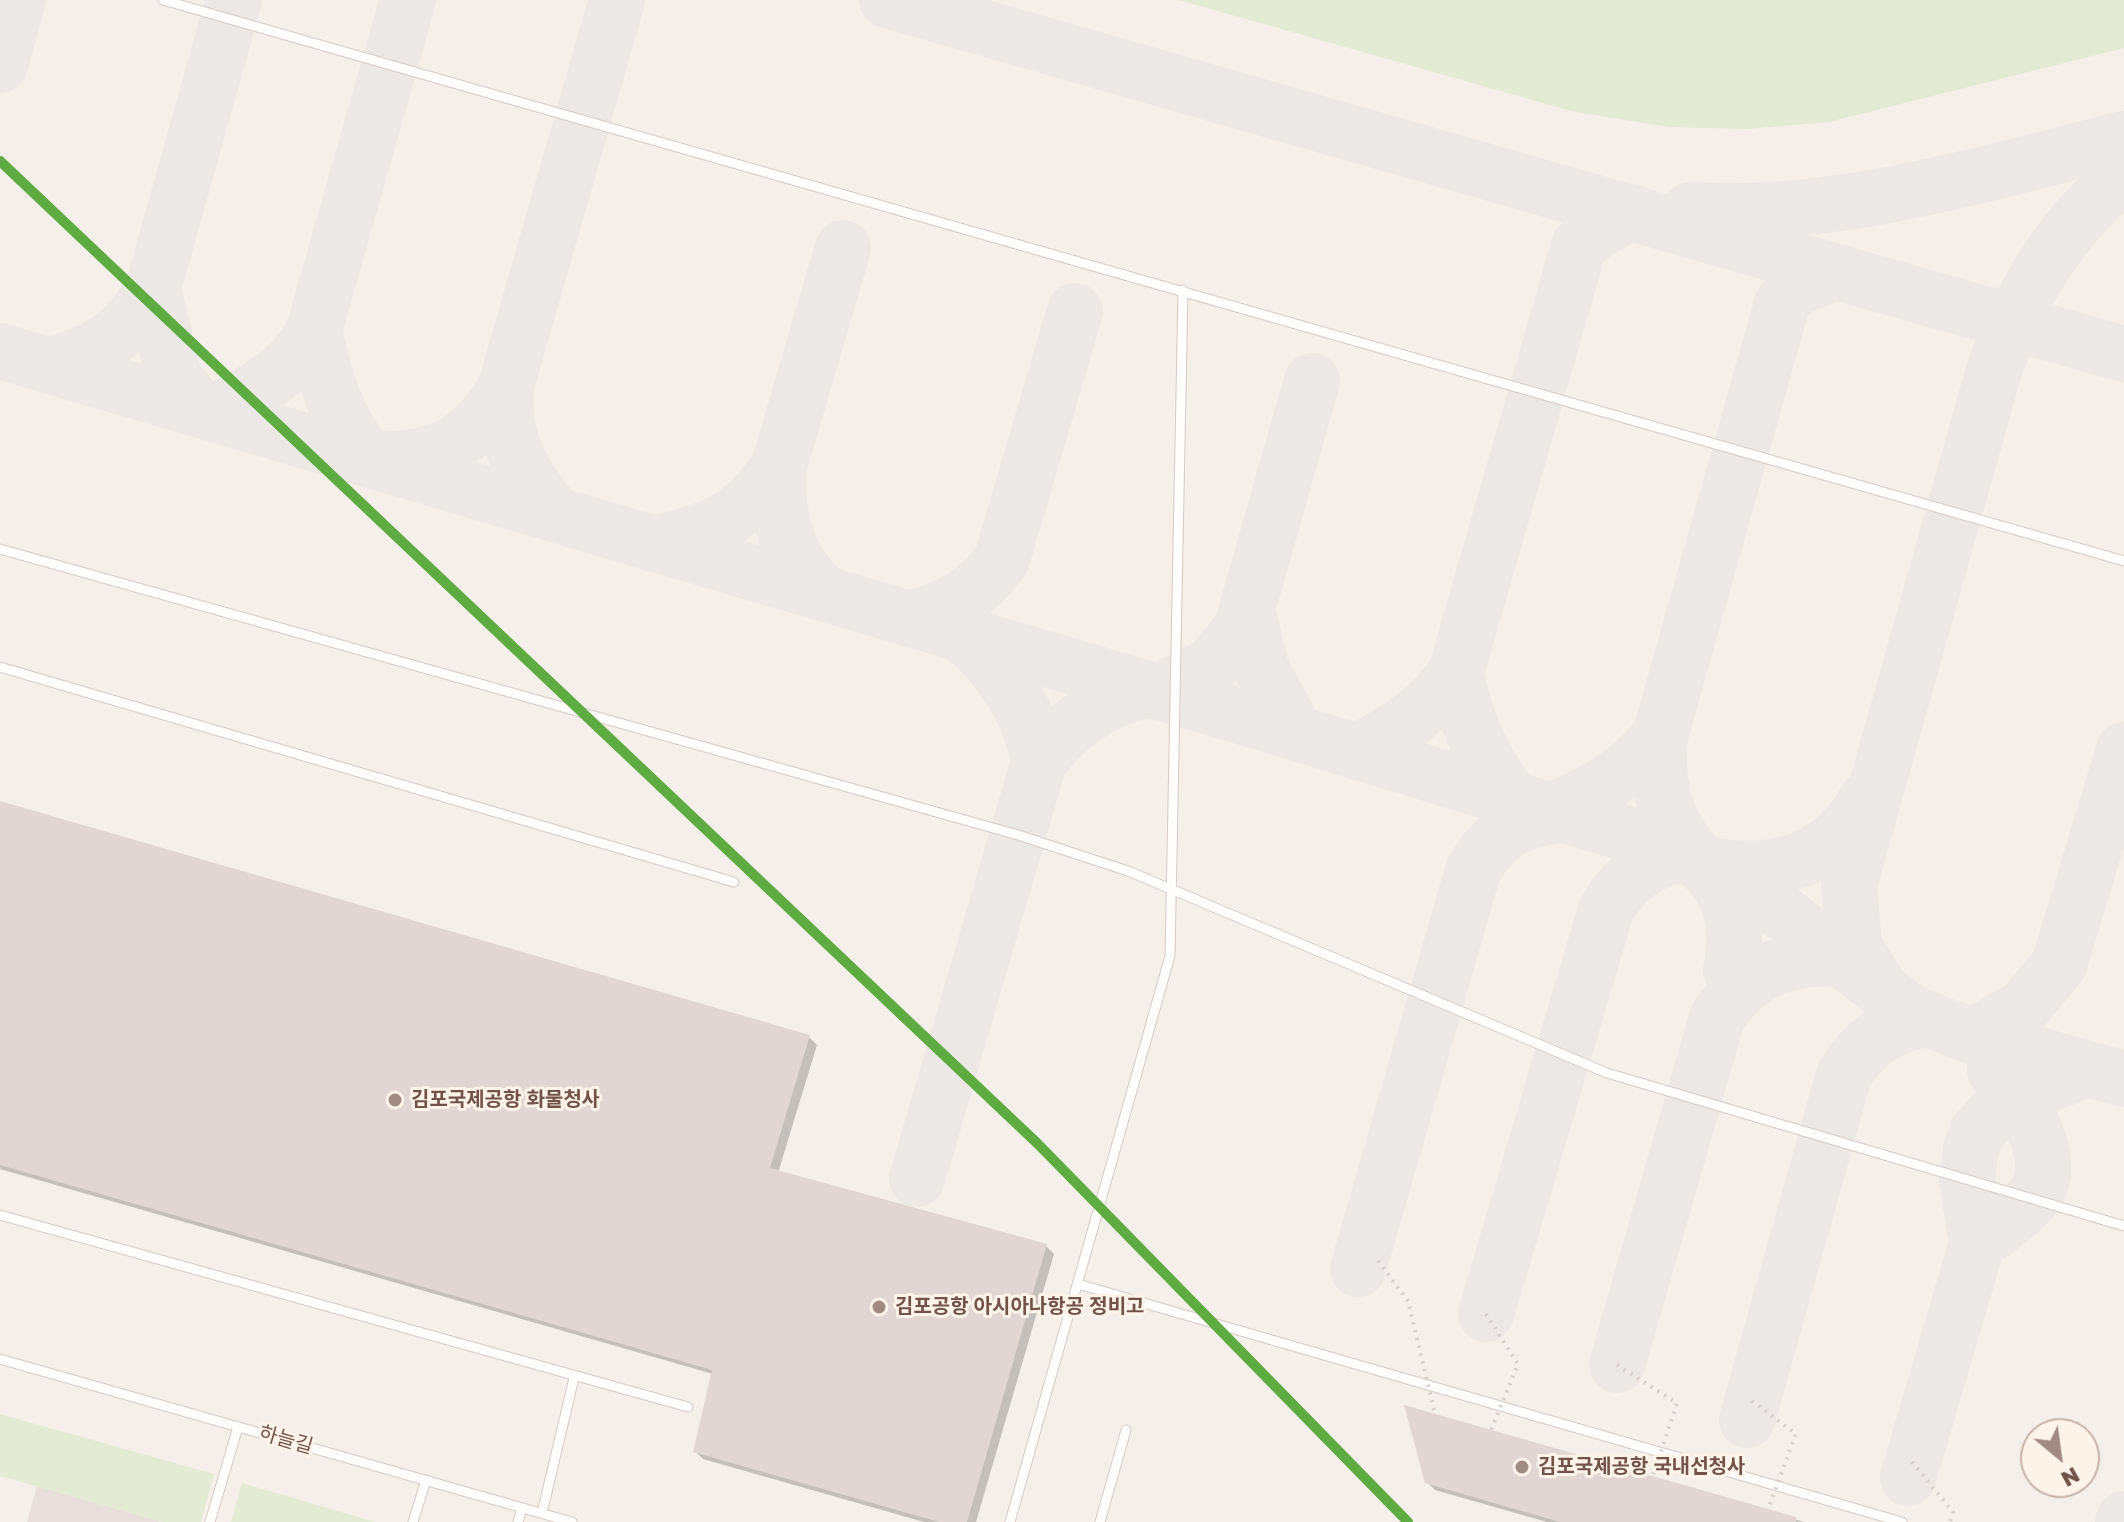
<!DOCTYPE html>
<meta charset="utf-8">
<style>
body{margin:0}
#map{position:relative;width:2124px;height:1522px;overflow:hidden;background:#f5efe9;font-family:"Golos Text",sans-serif}
canvas{display:block}
.north{position:absolute;left:2020px;top:1418px;width:80px;height:80px;box-sizing:border-box;background:#fef3e9;border:2px solid #c6b3a9;border-radius:50%;rotate:151deg;font-size:22px;font-weight:700;line-height:32px;text-align:center;color:#72534a}
.north::after{content:'';display:block;margin:auto;width:28px;height:36px;background:#a08a82;clip-path:polygon(50% 0,100% 100%,50% 72%,0 100%)}
</style>
<div id="map">
<canvas width="2124" height="1522"></canvas>
<div class="north">N</div>
</div>
<script>
const c = document.querySelector('canvas').getContext('2d');
c.lineJoin = 'round';
function fillPath(path, color) { c.fillStyle = color; c.fill(path, 'evenodd'); }
function strokePath(path, color, width, dash) { c.strokeStyle = color; c.lineWidth = width; c.lineCap = dash ? 'butt' : 'round'; c.setLineDash(dash || []); c.stroke(path); }
function write(font, color, halo, rows, align = 'center') {
  c.font = font + ' "Golos Text","Noto Sans KR",sans-serif'; c.lineWidth = 6; c.setLineDash([]); c.textBaseline = 'middle'; c.strokeStyle = halo; c.fillStyle = color; for (const [text, x, y, turn = 0] of rows) {
    c.save(); c.translate(x, y); c.rotate((+turn || 0) * Math.PI / 180); c.textAlign = isNaN(turn) ? turn : align; if (halo) c.strokeText(text, 0, 0); c.fillText(text, 0, 0); c.restore();
  }
}
const industrial = new Path2D(`
 M37 1486 162 1522H27Z`);
const green = new Path2D(`
 M1179 0H2124V48L1829 122 1748 129 1669 127 1571 111Z
 M0 1414 214 1474 201 1522H162L0 1476Z
 M242 1483 375 1522H231Z`);
const shadow = new Path2D(`
 M0 803 809 1037 817 1045 778 1173 1046 1246 1054 1254 976 1522H924L703 1459 695 1451 713 1374 0 1169Z
 M1407 1408 1804 1522H1547L1435 1490 1427 1482Z`);
const taxiway = new Path2D(`
 M887 0 2124 354
 M0 65 18 0
 M1690 210C1839 219 1981 174 2124 139
 M153 288 173 375 200 410
 M314 330C324 376 337 423 369 459 433 462 475 444 506 386L617 0
 M0 351 1257 721 1663 845 1712 866 1758 894 1910 1012 1971 1036 2124 1079
 M49 365C98 353 129 333 153 288L234 0
 M506 386C501 440 522 475 556 515
 M213 413C254 391 292 374 314 330L408 0
 M779 466C775 515 787 568 831 596
 M653 544C713 531 745 518 779 466L843 248
 M1248 613 1261 668 1296 733
 M910 619C950 607 978 594 1002 559L1075 311
 M962 635C1000 666 1032 713 1039 762
 M1456 672C1464 720 1482 758 1511 798
 M1156 692 1211 666 1242 627 1312 381
 M1660 736C1656 785 1664 827 1702 862
 M1357 752C1395 732 1432 709 1456 672L1579 246 1594 233 1631 212
 M1553 810C1595 794 1631 771 1660 736L1782 304 1794 289 1835 272
 M1698 861C1734 891 1739 926 1731 971
 M1712 866C1777 876 1833 860 1866 800
 M1877 983 1854 946 1849 885 1993 374C2020 295 2059 228 2124 175
 M1973 1036 2023 1008 2059 965 2124 750
 M917 1179 1039 762C1067 723 1101 702 1146 689
 M1977 1244C1995 1230 2016 1217 2031 1200 2065 1163 2021 1101 1995 1071
 M1358 1269 1473 871C1494 832 1523 818 1566 814
 M1486 1314 1606 910C1624 878 1649 860 1685 854
 M1617 1365 1717 1018C1745 972 1791 954 1843 959
 M1747 1420 1844 1075C1863 1043 1887 1027 1923 1019
 M1908 1478 1977 1244 1967 1180 1971 1148 1977 1132 1992 1116 2018 1098 2086 1069
 M2123 1522 2124 1519`);
const building = new Path2D(`
 M0 801 810 1035 770 1168 1047 1244 967 1522H939L693 1452 712 1370 0 1165Z
 M1404 1405 1796 1517V1522H1560L1425 1483Z`);
const path = new Path2D(`
 M1912 1462 1953 1512 1950 1522`);
const service = new Path2D(`
 M163 0 2124 561
 M0 549 1018 835 1128 871 1607 1073 2124 1226
 M0 667 734 882
 M0 1215 688 1407
 M1078 1284 1902 1522
 M0 1359 572 1522
 M542 1513 574 1378
 M210 1522 238 1427
 M413 1522 426 1480
 M518 1522 522 1508
 M1010 1522 1170 956 1183 290
 M1100 1522 1126 1430`);
const pathBridge = new Path2D(`
 M1378 1261 1408 1301 1435 1414
 M1486 1314 1518 1364 1491 1430
 M1617 1365 1677 1403 1653 1476
 M1752 1401 1796 1434 1768 1509`);
const rail1 = new Path2D(`
 M0 161 1038 1144 1408 1522`);
const markers = [
 [395,1100,8,"#a08a82"],
 [879,1307,8,"#a08a82"],
 [1522,1467,8,"#a08a82"]
];
const poiNames = [
 ["김포국제공항 화물청사",411,1100],
 ["김포공항 아시아나항공 정비고",895,1307],
 ["김포국제공항 국내선청사",1538,1467]
];
const streetNames = [
 ["하늘길",286,1440,16]
];
fillPath(industrial, '#e8dfda');
fillPath(green, '#e4ebd4');
fillPath(shadow, '#0003');
strokePath(taxiway, '#ece8e6', 56);
fillPath(building, '#e1d6d1');
strokePath(service, '#d4cac6', 11);
strokePath(path, '#d7cdca', 4, [2, 6]);
strokePath(service, '#fefdfc', 9);
strokePath(pathBridge, '#d7cdca', 4, [2, 6]);
strokePath(rail1, '#5eac41', 10);
for (const [x, y, r, color] of markers) { const dot = new Path2D(); dot.arc(x, y, r, 0, 2 * Math.PI); c.fillStyle = color; c.fill(dot); strokePath(dot, '#fef3e9', 3); }
write('bold 20px', '#72534a', '#fef3e9', poiNames, 'left');
write('20px', '#72534a', '#fef3e9', streetNames);
</script>
